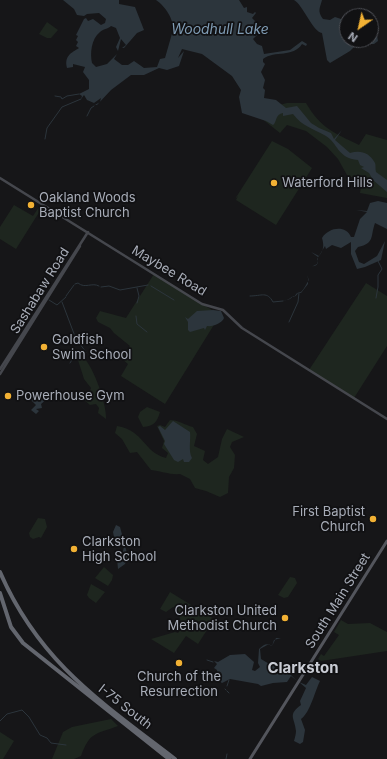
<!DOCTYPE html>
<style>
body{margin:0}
#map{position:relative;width:387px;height:759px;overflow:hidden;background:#161618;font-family:Inter,sans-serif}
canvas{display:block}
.north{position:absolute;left:339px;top:8px;width:40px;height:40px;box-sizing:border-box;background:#111113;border:1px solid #4d4f55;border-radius:50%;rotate:214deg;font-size:11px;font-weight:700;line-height:16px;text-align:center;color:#a8adb8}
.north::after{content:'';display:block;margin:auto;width:14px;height:18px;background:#f2b134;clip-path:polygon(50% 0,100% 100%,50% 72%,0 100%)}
</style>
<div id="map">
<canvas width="387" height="759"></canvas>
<div class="north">N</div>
</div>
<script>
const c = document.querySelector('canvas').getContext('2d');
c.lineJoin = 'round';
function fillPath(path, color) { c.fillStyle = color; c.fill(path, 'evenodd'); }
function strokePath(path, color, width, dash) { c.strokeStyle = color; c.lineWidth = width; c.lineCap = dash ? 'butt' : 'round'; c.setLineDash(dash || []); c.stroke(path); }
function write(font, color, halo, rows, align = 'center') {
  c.font = font + ' Inter,sans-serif'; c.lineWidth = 3.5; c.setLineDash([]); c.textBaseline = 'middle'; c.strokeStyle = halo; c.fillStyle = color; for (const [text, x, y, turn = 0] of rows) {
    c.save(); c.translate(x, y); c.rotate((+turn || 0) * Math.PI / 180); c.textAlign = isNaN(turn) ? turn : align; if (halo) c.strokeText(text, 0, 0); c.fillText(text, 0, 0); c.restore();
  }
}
const green = new Path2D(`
 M47 22 58 30 51 38H47L39 34Z
 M287 103H306C321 129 335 133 359 145L366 134 387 140V198L360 193 362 182 347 175 338 159 327 147 306 131 287 125 280 133 261 118 260 110Z
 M272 141 288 149 312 168 276 225 236 200 238 196 235 199Z
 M41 204 43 206 16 249 0 239V227L14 205 33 216Z
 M154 274 220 315 165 404 121 376 128 364 122 359 130 346 114 333 110 328 98 322 96 318 100 311 126 318Z
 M366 283 387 296V346L354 398 309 370Z
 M84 358C94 368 107 405 106 419L98 413 99 408 96 404 90 405 82 398 83 396 89 394 91 388 84 379 78 360Z
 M147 407 160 412C157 422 154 426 143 427L138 417 140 412Z
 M170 420C178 420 185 425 193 427L197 434 194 446 205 451 203 460 208 464 218 457 222 439 227 429 244 437 232 442 230 447 235 455 234 468 229 477 228 493 220 497 206 491 195 488 190 479 180 474C170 475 161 471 151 470L137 452 130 453 122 439 115 433 117 426C145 431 143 452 166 458L168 453 162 448 164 441 157 426 160 425 165 427Z
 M38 518 45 519 47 527 41 538 39 537 33 539 30 537 29 533Z
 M104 567 113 575 112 580 108 586 95 578Z
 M290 577 295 578 297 583 288 597 284 598 278 595Z
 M91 584 105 592 96 603 89 598 87 595Z
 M170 592 214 619 198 644 186 636 174 653 151 639 175 632 178 633 182 628 178 609 173 607 166 612 160 609Z
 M341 620 348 624 370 623 387 632V651L321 661 318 659 321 654 324 656 339 635 334 632Z
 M111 719 118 726C94 735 90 732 81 756L74 759H52L63 732 72 727Z
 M0 732 14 741 3 759H0Z`);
const water = new Path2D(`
 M63 0H119V4L135 7 144 30 137 33 124 48H122L126 45 121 39 118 51 116 47 120 38 116 28 111 26C108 29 103 29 100 32 91 39 90 54 92 63L96 67 107 64 117 54 114 59 122 65H128L134 61 144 68 157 67 160 59 165 58 173 30C174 19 165 6 156 0H239L244 8 247 7V12L253 14 255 12 256 13 252 18 257 23 255 25H258L255 28 256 33 254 31 255 28 251 30 255 36 258 34 253 39 257 44 262 46 264 54 290 50 302 41 307 44 306 46 302 44C293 58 275 50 263 59V62L265 64 261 72 265 80 263 88 265 90 264 98 276 100 286 108 297 106 311 123 319 128 331 133 334 139 342 130 335 140 350 153C360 150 369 152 375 163 376 165 375 169 376 172L387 180V192L373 180 369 173 361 168 364 167 360 165 358 160C337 158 338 143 326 136 312 128 302 126 293 114L283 116V113C275 114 277 122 273 125L266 121 242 113 239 97 241 90 232 76 202 54 182 49 178 58 184 51 179 66 167 70 159 68 144 75H131L111 90 97 105H95L100 102 101 98 94 103 87 100 84 95 81 99 82 96 79 94 89 89V80L83 72 85 67 73 64V67L67 68C64 56 71 53 79 48L76 46 78 42 76 40 78 36 76 35 84 19 86 18 88 21 93 19 101 25 105 23 106 19 99 13 87 14 84 16 77 15 74 9Z
 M294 0H322C320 8 317 11 323 19L330 20 335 17 347 21V40H371V27L376 29 378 41 374 44H357L350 51 330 63 327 60 322 33C313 32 303 5 294 0Z
 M378 201 387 203V229L375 223C370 237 375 243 358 247L355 251 359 262 364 264 377 256 385 241 381 260 365 267 357 269 351 254V242L341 248 332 245 326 249 325 246 317 259C319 266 316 265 311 267L312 272 307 275C308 279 309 279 308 282V284L301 293H298C297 295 295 297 293 297V296C290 301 286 299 283 301L289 299 293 296 294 297 297 293 301 292C305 288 306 284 309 280L307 275 312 272 311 267 317 264 318 257 311 252 319 256C324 250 324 245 322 238 329 227 346 225 351 237H354L360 219 367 212 356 210 367 211 370 203Z
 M213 310 221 311 224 318C222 323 213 327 207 326L205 330 204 328 190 332 188 330V322L185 317 188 319 197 311Z
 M41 392 46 395 47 399 41 404 42 408 36 409 39 411 36 414 31 410 36 405 31 400 35 395 34 393Z
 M173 421 190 432C191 439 188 451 192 458L189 462H184L183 459 178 462 174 460 164 444 165 441 158 427 160 426 165 430Z
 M116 525 120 527 128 557 125 564 118 569 117 558 121 557 122 553 124 556 125 555 123 551 124 547 122 544 115 542 113 532Z
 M276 638H281L274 640 272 646H271L269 644 260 649 261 659 271 665 283 667 297 681 291 676 287 682 273 683 261 686 258 684 230 679 222 683 218 680 217 670 214 668 217 664 214 661 218 662 230 655 245 654 254 662 252 670 255 671 260 667 258 663 259 649C264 644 267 643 272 646Z
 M312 677 320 681C315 691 310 713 301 719L305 730 303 742 300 744 294 741C295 737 296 734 296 731 295 718 287 715 301 705L300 701 306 688 299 682 306 685Z`);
const stream = new Path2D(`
 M55 96 61 97 62 99 67 96 79 94
 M87 116 91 108 94 106
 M45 139 47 128 62 107 81 99
 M75 284 78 283C85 289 92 282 99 286
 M151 286 174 300
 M101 287 109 286 120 290 148 285
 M66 296 74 285
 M250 296C262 296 267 291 273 302L283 301
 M376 298 378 287V275L382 269 378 261
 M49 300 57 305 66 297
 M62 302 76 339 86 352 85 354 77 352 70 363
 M137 303 139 296 137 288
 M136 316 137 324 147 332
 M289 322 298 302 299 293
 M207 660 213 662
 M227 686 229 680
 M225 689 226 690
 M227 691 229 693
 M0 721 7 714 22 710 29 717 40 735 47 738 51 743 66 745
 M226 759 227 754`);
const secondary = new Path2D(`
 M0 178 202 304 223 310 242 328 387 419
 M0 369 88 232
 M0 374 80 246`);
const primary = new Path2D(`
 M250 759 387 541`);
const highway = new Path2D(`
 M0 572C39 662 101 702 175 759
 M0 593 11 627 23 643 169 759`);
const markers = [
 [274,183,4,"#f2b134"],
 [31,205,4,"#f2b134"],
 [44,347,4,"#f2b134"],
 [8,396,4,"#f2b134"],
 [373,519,4,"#f2b134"],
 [74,549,4,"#f2b134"],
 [285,618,4,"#f2b134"],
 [179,663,4,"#f2b134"]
];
const poiNames = [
 ["Waterford Hills",282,183],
 ["Oakland Woods",39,198],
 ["Baptist Church",39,213],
 ["Goldfish",52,340],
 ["Swim School",52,355],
 ["Powerhouse Gym",16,396],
 ["First Baptist",365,512,"right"],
 ["Church",365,527,"right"],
 ["Clarkston",82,542],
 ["High School",82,557],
 ["Clarkston United",277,611,"right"],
 ["Methodist Church",277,626,"right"],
 ["Church of the",179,677,"center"],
 ["Resurrection",179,692,"center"]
];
const streetNames = [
 ["Maybee Road",169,271,31],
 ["Sashabaw Road",40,291,-58],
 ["South Main Street",338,601,-58],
 ["I-75 South",125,707,38]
];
const waterNames = [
 ["Woodhull Lake",220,30]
];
const quarterNames = [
 ["Clarkston",303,668]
];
fillPath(green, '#1e261f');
fillPath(water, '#2c353c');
strokePath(stream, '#2c353c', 1);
strokePath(secondary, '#45474d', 2.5);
strokePath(primary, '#53555c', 3);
strokePath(highway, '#63666e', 4);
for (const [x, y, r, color] of markers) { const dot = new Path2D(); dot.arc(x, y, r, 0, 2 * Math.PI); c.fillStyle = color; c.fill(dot); strokePath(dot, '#111113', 1.5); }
write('13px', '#a8adb8', '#111113', poiNames, 'left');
write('13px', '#a8adb8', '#111113', streetNames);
write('italic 14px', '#7f9bb3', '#111113', waterNames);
write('bold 15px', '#c9ccd4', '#111113', quarterNames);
</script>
